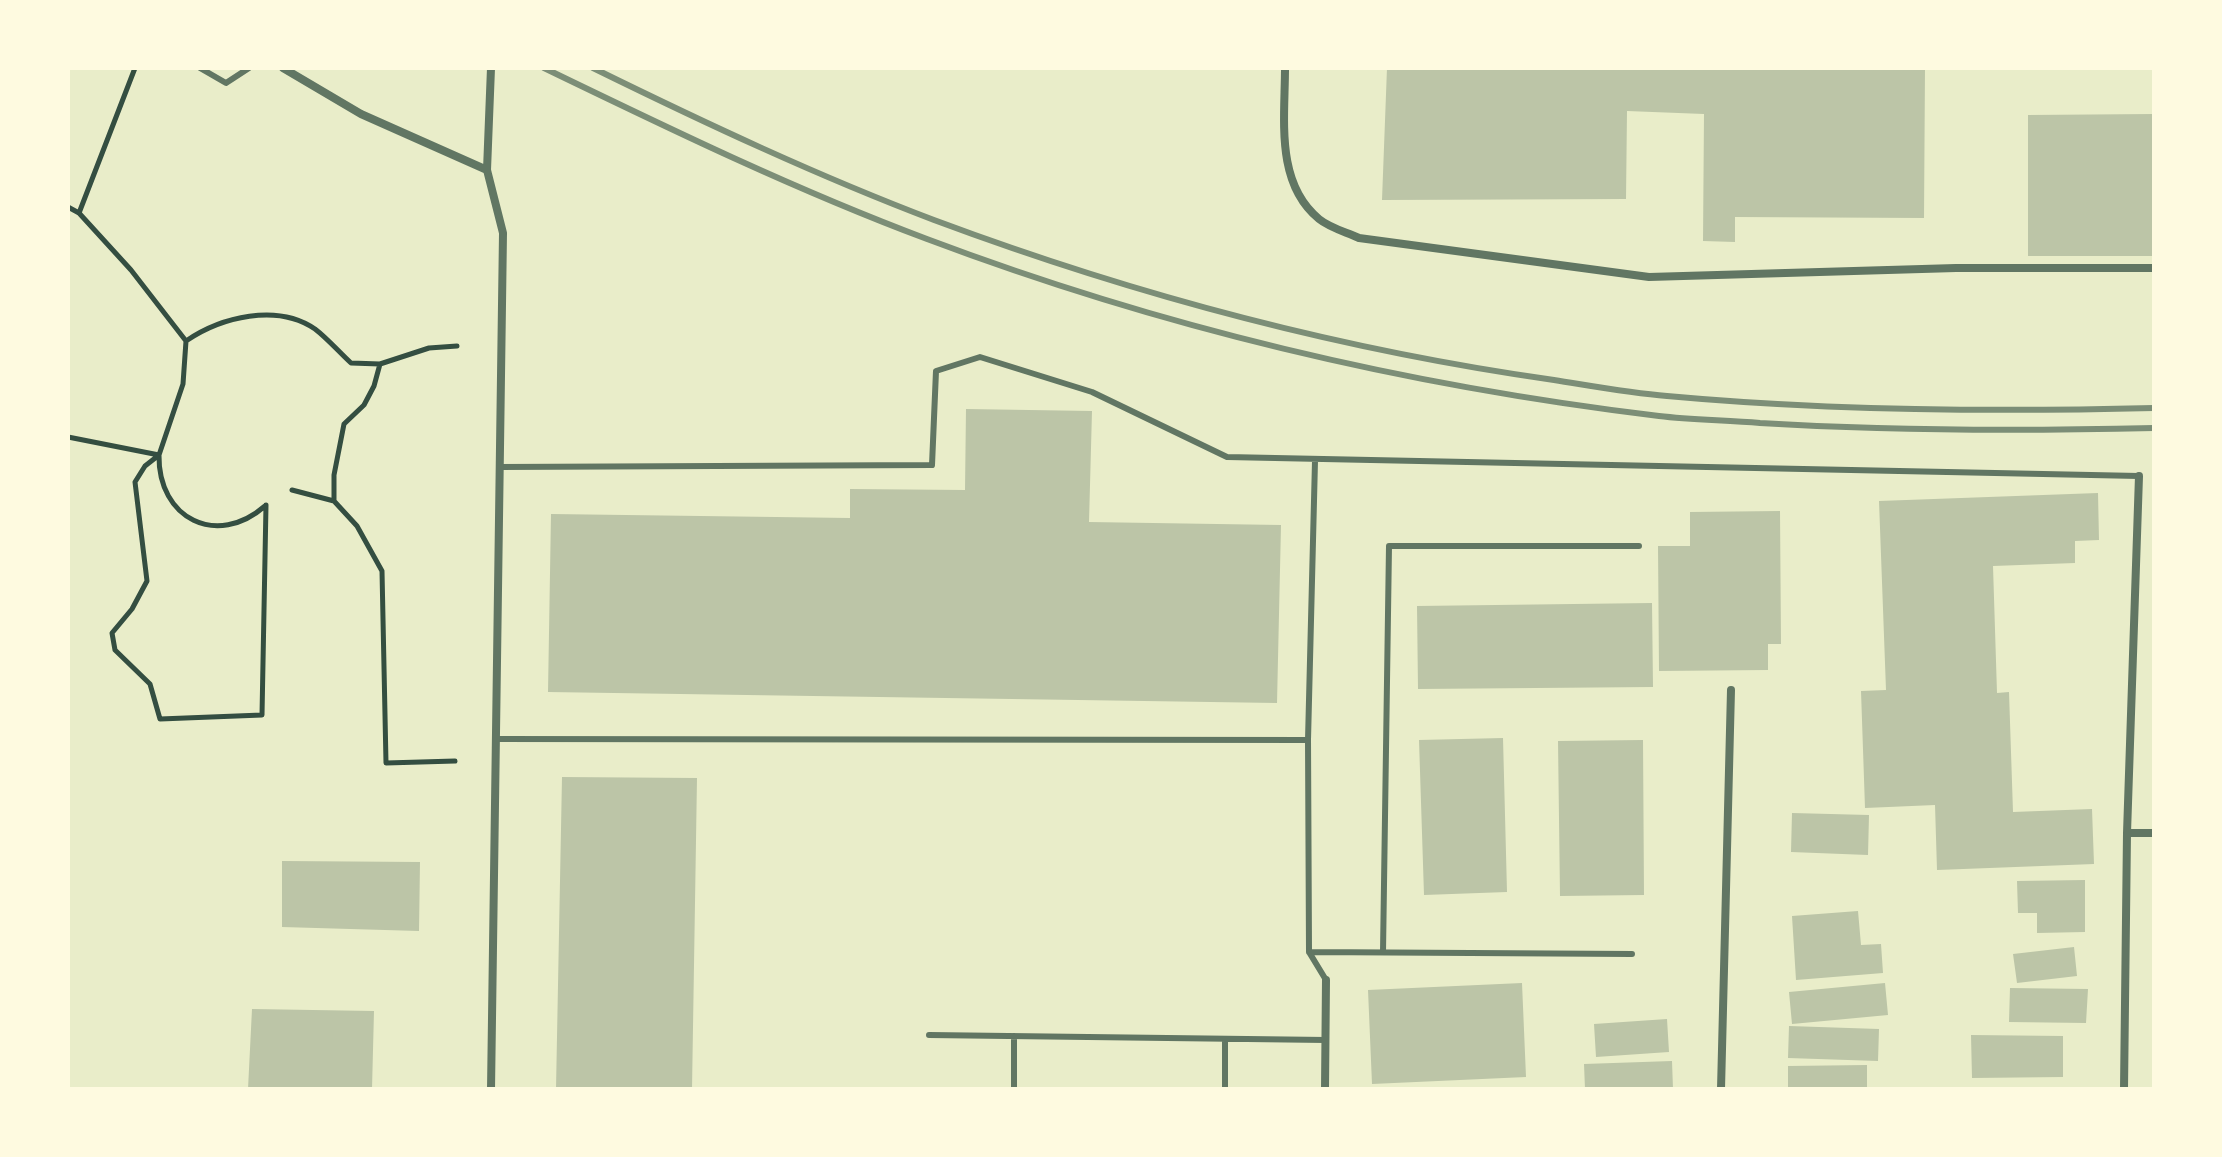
<!DOCTYPE html>
<style>
body{margin:0}
#map{position:relative;width:2222px;height:1157px;overflow:hidden;background:#e9edc9;font-family:"Titillium Web",sans-serif}
canvas{display:block}
.frame{position:absolute;inset:0;border:70px solid #fefae0;pointer-events:none}
</style>
<div id="map">
<canvas width="2222" height="1157"></canvas>
<div class="frame"></div>
</div>
<script>
const c = document.querySelector('canvas').getContext('2d');
c.lineJoin = 'round';
function fillPath(path, color) { c.fillStyle = color; c.fill(path, 'evenodd'); }
function strokePath(path, color, width, dash) { c.strokeStyle = color; c.lineWidth = width; c.lineCap = dash ? 'butt' : 'round'; c.setLineDash(dash || []); c.stroke(path); }
const building = new Path2D(`
 M1387 68H1925L1924 218 1735 217V242L1703 241 1704 114 1627 111 1626 199 1382 200Z
 M2154 114V256H2028V115Z
 M966 409 1092 411 1089 522 1281 525 1277 703 548 692 551 514 850 518V489L965 490Z
 M2098 493 2099 540 2075 541V563L1993 566 1997 693 2009 692 2013 812 2092 809 2094 864 1937 870 1935 805 1865 808 1861 691 1886 690 1879 501Z
 M1780 511 1781 644H1768V670L1659 671 1658 546H1690V512Z
 M1652 603 1653 687 1418 689 1417 606Z
 M1503 738 1507 892 1424 895 1419 740Z
 M1643 740 1644 895 1560 896 1558 741Z
 M562 777 697 778 692 1089H556Z
 M1792 813 1869 815 1868 855 1791 852Z
 M282 861 420 862 419 931 282 927Z
 M2085 880V932L2037 933V913H2018L2017 881Z
 M1858 911 1861 945 1881 944 1883 973 1796 980 1792 916Z
 M2074 947 2077 976 2017 983 2013 954Z
 M1522 983 1526 1077 1372 1084 1368 990Z
 M1885 983 1888 1015 1792 1024 1789 992Z
 M2010 988 2088 989 2086 1023 2009 1022Z
 M252 1009 374 1011 372 1089H248Z
 M1667 1019 1669 1052 1596 1057 1594 1024Z
 M1789 1026 1879 1029 1878 1061 1788 1058Z
 M1971 1035 2063 1036V1077L1972 1078Z
 M1672 1061 1673 1089H1585L1584 1064Z
 M1867 1065V1089H1788V1066Z`);
const path = new Path2D(`
 M135 68 79 213 131 270 186 341 183 384 159 455 145 466 135 482 147 581 132 609 112 633 115 650 150 684 160 719 262 715 266 505
 M68 207 79 213
 M186 341C221 317 277 303 315 329 328 339 339 352 351 363L380 364
 M68 437 159 455C158 519 217 548 265 506
 M292 490 334 501 357 526 382 571 386 763 455 761
 M334 501V475L344 424 364 405 374 386 380 364 429 348 457 346`);
const service = new Path2D(`
 M200 68 226 83 249 68
 M500 467 932 465 936 371 980 357 1092 392 1227 457 2139 476
 M496 739 1308 740 1315 461
 M1308 740 1309 952 1326 980
 M1309 952 1632 954
 M1383 952 1389 546H1639
 M929 1035 1326 1040
 M1014 1089V1036
 M1225 1089V1039`);
const minor = new Path2D(`
 M283 68 361 114 487 170
 M491 68 487 170 503 233 491 1089
 M1285 68C1285 119 1275 183 1319 219 1330 228 1346 232 1359 238L1649 277 1956 268H2154
 M2127 833H2154
 M1325 1089 1326 980
 M1721 1089 1731 690
 M2124 1089 2127 833 2139 476`);
const rail = new Path2D(`
 M544 68C670 129 796 190 927 239 1163 328 1409 386 1659 416 1692 420 1726 420 1760 423 1891 431 2022 431 2154 428
 M593 68C705 123 818 176 934 220 1135 295 1342 350 1554 380 1592 386 1629 393 1667 396 1829 411 1992 412 2154 408`);
fillPath(building, '#bcc5a7');
strokePath(path, '#344e41', 5);
strokePath(service, '#617663', 6);
strokePath(minor, '#617663', 8);
strokePath(rail, '#7c8e77', 6);
</script>
